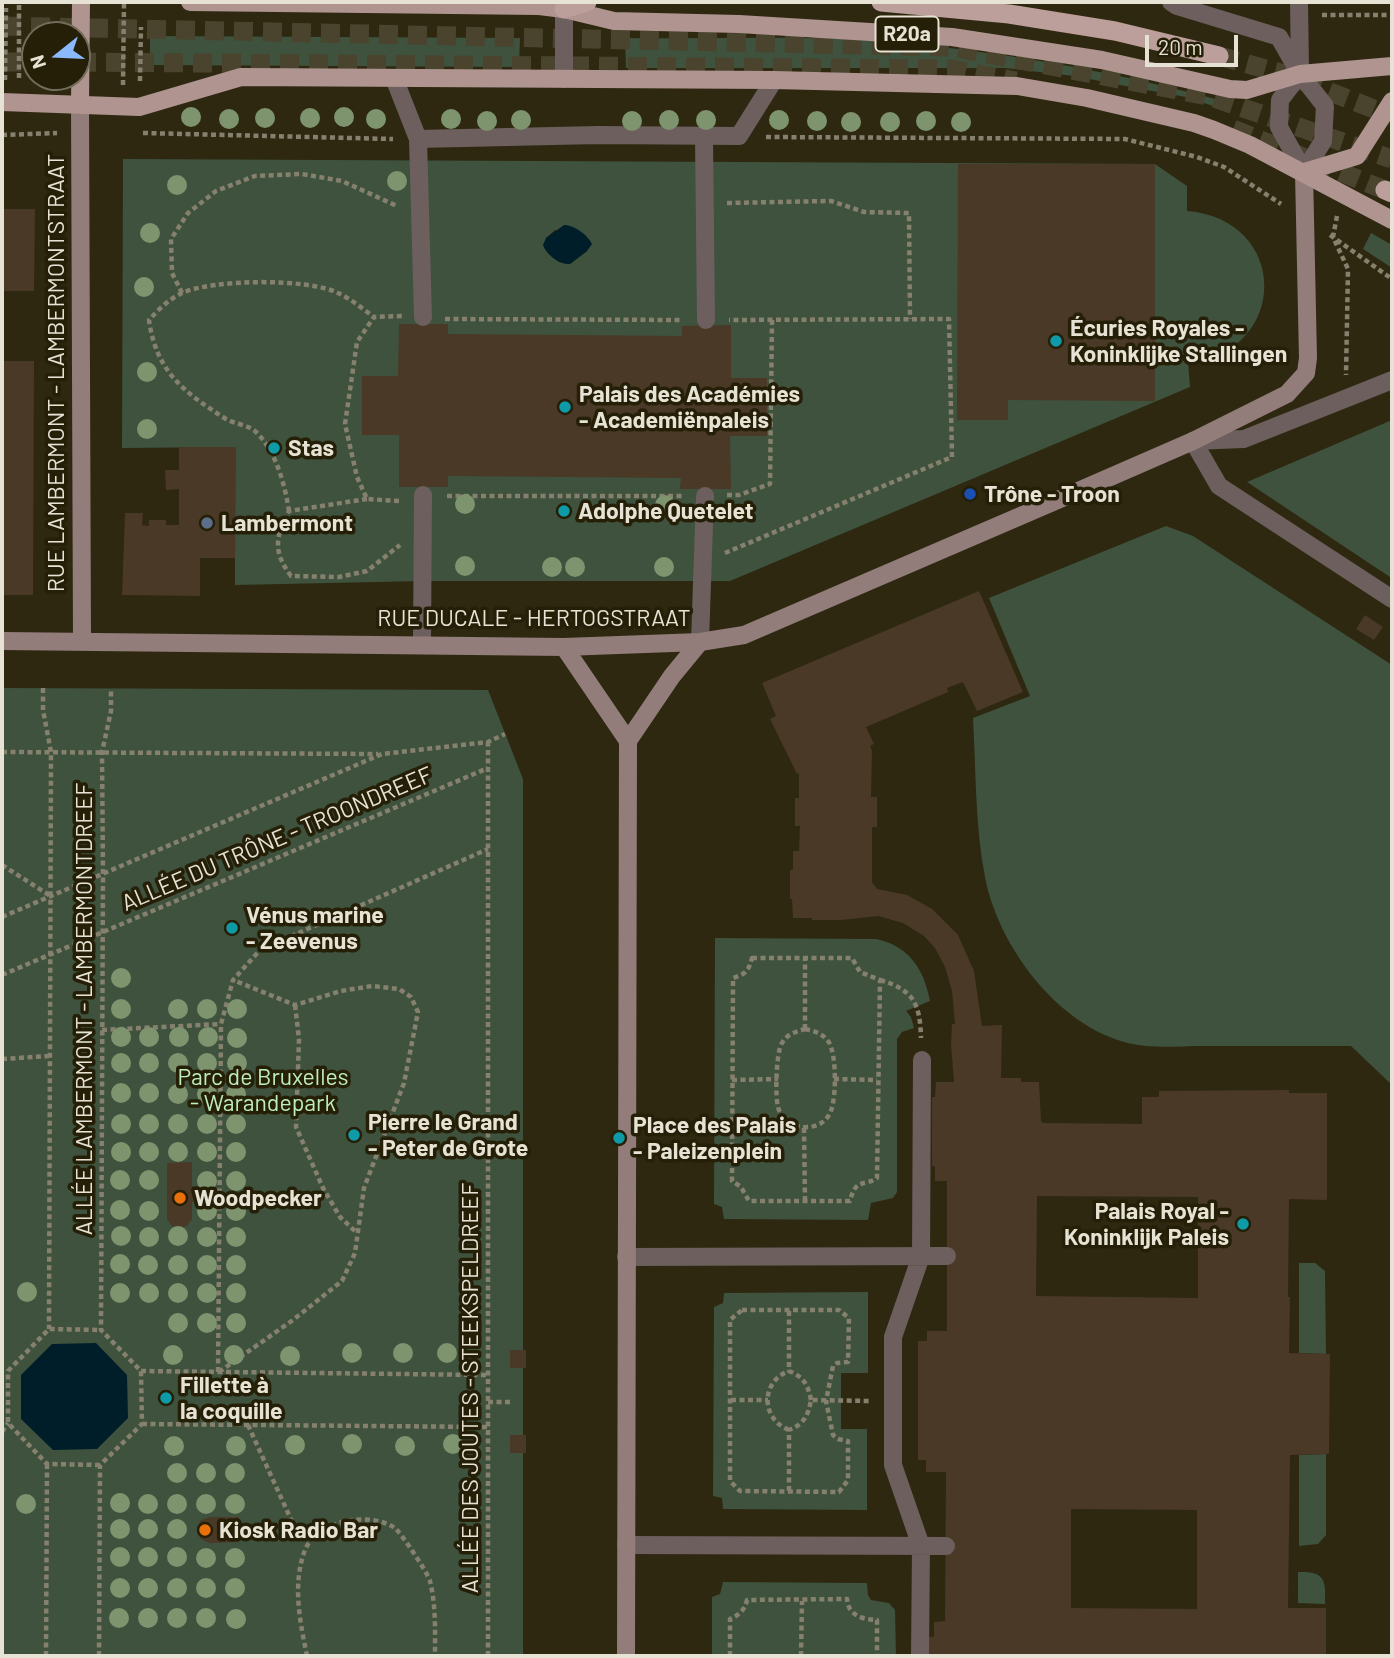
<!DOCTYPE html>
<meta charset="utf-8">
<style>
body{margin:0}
#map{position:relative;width:1394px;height:1658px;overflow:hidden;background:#2e2811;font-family:Barlow,sans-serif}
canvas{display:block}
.frame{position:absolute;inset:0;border:4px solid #e6e3d4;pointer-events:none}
.north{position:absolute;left:21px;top:21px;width:70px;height:70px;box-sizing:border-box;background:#251f08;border:2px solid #726d5a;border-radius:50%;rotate:252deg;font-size:19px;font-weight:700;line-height:28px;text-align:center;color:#e6e3d4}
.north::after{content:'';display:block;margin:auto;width:24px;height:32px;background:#8abafc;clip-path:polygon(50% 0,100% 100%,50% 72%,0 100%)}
.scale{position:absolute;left:1145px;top:35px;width:93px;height:32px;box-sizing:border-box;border:4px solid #e6e3d4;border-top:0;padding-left:9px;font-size:21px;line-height:24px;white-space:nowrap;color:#e6e3d4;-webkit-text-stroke:5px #251f08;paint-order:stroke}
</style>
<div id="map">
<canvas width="1394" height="1658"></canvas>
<div class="frame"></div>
<div class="north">N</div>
<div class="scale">20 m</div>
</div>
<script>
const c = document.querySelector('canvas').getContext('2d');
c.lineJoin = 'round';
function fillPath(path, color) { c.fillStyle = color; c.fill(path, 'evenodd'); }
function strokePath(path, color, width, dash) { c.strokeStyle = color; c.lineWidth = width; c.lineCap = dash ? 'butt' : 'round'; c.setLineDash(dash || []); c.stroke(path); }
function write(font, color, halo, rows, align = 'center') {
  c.font = font + ' Barlow,sans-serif'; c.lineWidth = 7; c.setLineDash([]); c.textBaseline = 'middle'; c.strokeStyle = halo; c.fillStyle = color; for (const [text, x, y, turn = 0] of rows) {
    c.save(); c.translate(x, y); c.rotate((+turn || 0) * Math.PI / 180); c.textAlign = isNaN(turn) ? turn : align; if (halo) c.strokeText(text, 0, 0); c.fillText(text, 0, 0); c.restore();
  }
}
const green = new Path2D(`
 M150 36 520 38 519 67 150 65Z
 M625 38C698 39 771 36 843 39 970 46 1096 67 1219 100V108L1186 97 1141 89 1074 76 1005 68H626Z
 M123 159 1155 164 1187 186V211C1289 219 1291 351 1188 363L1190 387 730 581H423L235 585V447L122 448ZM555 230 588 238 587 251 570 264 559 262 547 252 546 238Z
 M1371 233 1392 245V268L1363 249Z
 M1392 420V574L1390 577 1247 482Z
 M1166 526 1193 536 1392 665V1085L1351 1046C1301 1046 1252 1046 1202 1046 1179 1046 1151 1049 1128 1043 1058 1026 998 946 985 877 975 826 976 771 973 718L1030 696 989 598Z
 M2 688 488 690 523 779V1656H2Z
 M715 938 876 939C909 946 924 969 930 1001L906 1011 911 1017 914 1028 902 1032 897 1039V1192L893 1198 871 1203 868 1220 724 1219 722 1207 714 1204Z
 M1299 1263H1315L1325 1271 1326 1354 1299 1353Z
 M868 1292V1373H841V1429H867V1510L723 1509 722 1498 713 1496 714 1307 723 1303 724 1293Z
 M1326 1454V1535L1318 1544 1299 1546V1455Z
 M1298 1572C1325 1571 1326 1580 1325 1604L1298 1603Z
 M723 1582 867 1583 868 1595 871 1600 889 1603 895 1610 896 1656H712V1597L720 1594Z`);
const water = new Path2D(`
 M564 225C574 225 588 235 592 244L587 251 570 264C559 265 546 254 543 245L546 238Z
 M96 1343 127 1375 128 1418 97 1449 53 1450 21 1419V1375L52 1344Z`);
const building = new Path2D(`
 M958 164H1155V401L1008 400V420H957Z
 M2 209H35L34 291H2Z
 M399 324H448V334L682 336V326L731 325V378H767V436H730L731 489H680L681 478 448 476V487H399V435H362V376H398Z
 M2 361H34L33 595H2Z
 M179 447H236L235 558H200V596L122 595 125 513H143L142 525 149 526V520H166V525H179V489L166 490 165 470H179Z
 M979 591 1023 692 977 711 963 682 947 688 948 692 866 727 874 744 870 746 872 751 871 797H877V827H872V882L877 889 907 895 932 909 958 935 974 971 982 1026 1002 1025 1001 1078H1021V1082H1039L1041 1121 1043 1123 1142 1124V1097H1159V1091L1289 1090V1093H1327V1200L1289 1199 1288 1297H1290L1289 1353 1330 1354 1329 1454 1290 1455 1288 1608H1326V1656H929V1637H934V1622L945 1621 946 1472H926V1460H918V1341H927V1331H947V1181H935V1166H932V1097H935L936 1082H954L951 1044 952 1024H955L952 991 945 967 935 948 924 936 903 923 878 916 841 920H812V918H793L792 899H790V870H793V851H799L800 826H795V798H799V773L797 774 770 719 776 716 762 683ZM1037 1196 1198 1197V1298L1036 1296ZM1071 1509 1197 1510V1609L1071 1608Z
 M1365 615 1383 627 1374 640 1356 629Z
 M192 1162V1186H205V1202H192V1219L187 1226 179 1228 172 1226 167 1219V1163Z
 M510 1350H526V1368H510Z
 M510 1435H526V1453H510Z
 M210 1517H239V1542L209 1543 201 1539 197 1533V1527L201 1520Z`);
const trunkTunnel = new Path2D(`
 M2 26 952 47 1208 96 1392 159
 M1219 56 1284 74 1392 116
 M2 62H35
 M77 62 951 69 1016 81
 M1233 129 1385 190`);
const path = new Path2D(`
 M1322 15H1392
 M19 78V2
 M5 80 6 8
 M140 81 141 27
 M123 85 124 2
 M143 133 393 139
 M2 135 57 133
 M766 137 1125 139 1197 157 1224 167 1281 204
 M727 203 831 201 864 212 909 213 910 319
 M1337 216 1333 237 1348 269 1346 375
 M1330 235 1392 279
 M182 293 172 273 171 239 188 213 216 191 255 176 302 174 342 181 397 206
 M445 319 681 320
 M727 495H739L770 484 772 320
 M447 496H683
 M367 499 289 511C275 537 273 552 291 576L339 577 367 571 400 545
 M399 501 367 499 357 477 345 424 357 342 374 317 402 316
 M289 511C285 485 276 451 256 432 249 425 235 424 226 419 185 393 156 372 149 320 158 310 169 299 182 293 213 279 308 278 338 293 351 299 363 309 374 317
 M725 553 952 457 949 319 729 320
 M43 688V710L51 752 49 1329
 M2 752 378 754
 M2 865 49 895
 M2 917 382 754 488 742 505 734
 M752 958H852L860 972 880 980 877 1178C864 1187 856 1177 850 1201H749L741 1187 732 1181 733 978C746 974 749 970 752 958Z
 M2 975 488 768
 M880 980C914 990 920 1004 921 1038
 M295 1005 299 1039 296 1127 323 1188 340 1217 357 1233
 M805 1029C814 1031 822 1033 828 1041 837 1052 837 1103 829 1115 824 1123 816 1127 807 1127 795 1129 781 1119 778 1107 775 1096 776 1052 782 1043 787 1034 795 1032 805 1029Z
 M805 1029V958
 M102 1030 221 1024
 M2 1059 49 1056
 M834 1079 877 1080
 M732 1080 778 1079
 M804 1128 805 1201
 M742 1310H839L849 1318 848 1362 837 1363 833 1366 826 1401 833 1435 838 1439 848 1441V1480L839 1492 740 1491 730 1481V1320Z
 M789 1311V1371C804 1377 808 1385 811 1400
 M141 1371 488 1375
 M218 1372 221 1024 233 980 260 950 488 849
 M219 1372 293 1320 342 1281 355 1253 364 1188 404 1083 418 1012 411 997 399 989 372 986 341 991 295 1005 233 980
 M731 1400H768
 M488 1402H513
 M142 1424 488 1427
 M248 1425 294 1526 315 1538
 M789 1430C761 1419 760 1382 789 1371
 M2 1432 8 1423
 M100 1465 47 1464 8 1423V1371L49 1329 101 1330
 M789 1491V1430C804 1424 808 1416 811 1400L870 1401
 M46 1656 47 1464
 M99 1656 100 1465 142 1424 141 1371 101 1330 103 873 102 752 111 711V689
 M307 1656C300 1622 292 1584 305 1550 317 1520 370 1511 395 1528 401 1533 428 1573 430 1581 436 1606 435 1631 435 1656
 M488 1656V742
 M730 1656V1619C739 1615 745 1610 747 1600L847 1599C848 1615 863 1620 877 1620V1656
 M801 1656 802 1601`);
const service = new Path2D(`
 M704 137 706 320
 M418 139 423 317
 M1193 441 1244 439 1392 380
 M700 642 705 496
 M422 644 423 495
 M626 1257 947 1256
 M626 1545 946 1546
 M920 1656 921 1546 893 1465V1337L921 1256 922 1060`);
const minor = new Path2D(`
 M1171 2 1177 6 1279 37 1300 74
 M1299 2 1300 71
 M394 78 418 139 598 135 739 136 774 80
 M564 79V2
 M1193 441 1219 486 1392 599`);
const tertiary = new Path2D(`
 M1300 74 1325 106 1323 141 1304 172 1279 127 1280 100Z`);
const secondary = new Path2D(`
 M80 105 82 641
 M2 641 564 647 700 642 744 635 1053 502 1193 441 1287 394 1306 373 1308 358 1304 172
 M564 647 628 741
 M626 1656 628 741 672 676 700 642`);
const primary = new Path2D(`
 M190 2 539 6 564 9 614 21 739 24 952 37 1102 60 1230 89 1247 90 1300 74 1392 66
 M2 102 139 107 241 77 774 80 1017 86 1087 98 1194 123 1214 130 1250 145 1392 220
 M80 105 81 2
 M1304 172 1357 156 1392 101`);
const trunk = new Path2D(`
 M881 2 1009 14 1115 31 1219 56
 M564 9 587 2
 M1385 190 1392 193`);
const trees = [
 [191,117],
 [344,117],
 [265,118],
 [310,118],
 [229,119],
 [376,119],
 [451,119],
 [521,120],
 [669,120],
 [706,120],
 [779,120],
 [487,121],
 [632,121],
 [817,121],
 [926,121],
 [851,122],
 [890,122],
 [961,122],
 [397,181],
 [177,185],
 [150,233],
 [144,287],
 [147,372],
 [147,429],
 [465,504],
 [665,505],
 [465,566],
 [552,567],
 [575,567],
 [664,567],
 [121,978],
 [121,1009],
 [178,1009],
 [207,1009],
 [237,1009],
 [121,1037],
 [149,1037],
 [179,1037],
 [208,1037],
 [237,1038],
 [121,1063],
 [149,1063],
 [178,1063],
 [207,1063],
 [237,1063],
 [121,1093],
 [149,1093],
 [178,1094],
 [207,1094],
 [236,1094],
 [121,1124],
 [149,1124],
 [178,1124],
 [207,1124],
 [236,1124],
 [121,1152],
 [149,1152],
 [178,1152],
 [207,1152],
 [236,1152],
 [120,1180],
 [149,1180],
 [207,1181],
 [236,1181],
 [120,1210],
 [149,1211],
 [207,1211],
 [236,1211],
 [121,1236],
 [178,1236],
 [149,1237],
 [207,1237],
 [236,1237],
 [120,1264],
 [148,1265],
 [178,1265],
 [207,1265],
 [236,1265],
 [27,1292],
 [120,1293],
 [149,1293],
 [178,1293],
 [207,1293],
 [236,1293],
 [178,1323],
 [207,1323],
 [236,1323],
 [352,1353],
 [403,1353],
 [447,1353],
 [173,1355],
 [234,1355],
 [290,1356],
 [352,1444],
 [453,1444],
 [295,1445],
 [174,1446],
 [236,1446],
 [405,1446],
 [177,1473],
 [206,1473],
 [235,1473],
 [120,1503],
 [26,1504],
 [148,1504],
 [177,1504],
 [206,1504],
 [235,1504],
 [120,1529],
 [148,1529],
 [177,1529],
 [120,1557],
 [148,1557],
 [177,1557],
 [206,1558],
 [235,1558],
 [120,1588],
 [148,1588],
 [177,1588],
 [206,1588],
 [235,1588],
 [119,1618],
 [148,1618],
 [177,1618],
 [206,1618],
 [236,1619]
];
const markers = [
 [1056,341,7,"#0f9aa8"],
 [565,407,7,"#0f9aa8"],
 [274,448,7,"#0f9aa8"],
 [970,494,7,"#1a4fb4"],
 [564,511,7,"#0f9aa8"],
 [207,523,7,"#5c6f8a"],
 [232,928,7,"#0f9aa8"],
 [354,1135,7,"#0f9aa8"],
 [619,1138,7,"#0f9aa8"],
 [180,1198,7,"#e8710a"],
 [1243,1224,7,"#0f9aa8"],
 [166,1398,7,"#0f9aa8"],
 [205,1530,7,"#e8710a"]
];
const shields = [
 [907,34,63]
];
const shieldNames = [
 ["R20a",907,34]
];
const poiNames = [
 ["Écuries Royales -",1070,328],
 ["Koninklijke Stallingen",1070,354],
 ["Palais des Académies",579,394],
 ["- Academiënpaleis",579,420],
 ["Stas",288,448],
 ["Trône - Troon",984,494],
 ["Adolphe Quetelet",578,511],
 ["Lambermont",221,523],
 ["Vénus marine",246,915],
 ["- Zeevenus",246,941],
 ["Pierre le Grand",368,1122],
 ["- Peter de Grote",368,1148],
 ["Place des Palais",633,1125],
 ["- Paleizenplein",633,1151],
 ["Woodpecker",194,1198],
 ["Palais Royal -",1229,1211,"right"],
 ["Koninklijk Paleis",1229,1237,"right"],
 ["Fillette à",180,1385],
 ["la coquille",180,1411],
 ["Kiosk Radio Bar",219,1530]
];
const streetNames = [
 ["RUE LAMBERMONT - LAMBERMONTSTRAAT",56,373,-90],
 ["RUE DUCALE - HERTOGSTRAAT",534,618],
 ["ALLÉE DU TRÔNE - TROONDREEF",277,839,-23],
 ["ALLÉE LAMBERMONT - LAMBERMONTDREEF",84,1009,-90],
 ["ALLÉE DES JOUTES - STEEKSPELDREEF",470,1388,-90]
];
const parkNames = [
 ["Parc de Bruxelles",263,1077],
 ["- Warandepark",263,1103]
];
fillPath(green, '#3e523d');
fillPath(water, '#001e29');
fillPath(building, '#493926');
strokePath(trunkTunnel, '#4a442e', 19, [19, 10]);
strokePath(path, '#86816e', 4.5, [5, 3.5]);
strokePath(service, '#6c5f5d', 18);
strokePath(minor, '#6c5f5d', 18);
strokePath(tertiary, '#6c5f5d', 18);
strokePath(secondary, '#927d7a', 18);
strokePath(primary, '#af9490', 18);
strokePath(trunk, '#bc9f9a', 19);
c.fillStyle = '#7d946e';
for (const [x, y] of trees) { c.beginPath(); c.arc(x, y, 10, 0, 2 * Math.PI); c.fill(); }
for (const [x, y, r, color] of markers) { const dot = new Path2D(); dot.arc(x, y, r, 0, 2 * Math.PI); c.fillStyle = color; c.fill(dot); strokePath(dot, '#251f08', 2.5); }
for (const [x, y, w] of shields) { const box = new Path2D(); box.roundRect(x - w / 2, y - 17.5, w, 35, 5); c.fillStyle = '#251f08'; c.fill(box); strokePath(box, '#e6e3d4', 2); }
write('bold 21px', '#e6e3d4', null, shieldNames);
write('bold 23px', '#e6e3d4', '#251f08', poiNames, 'left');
write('23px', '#e6e3d4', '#251f08', streetNames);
write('23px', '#bdedba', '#251f08', parkNames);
</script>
